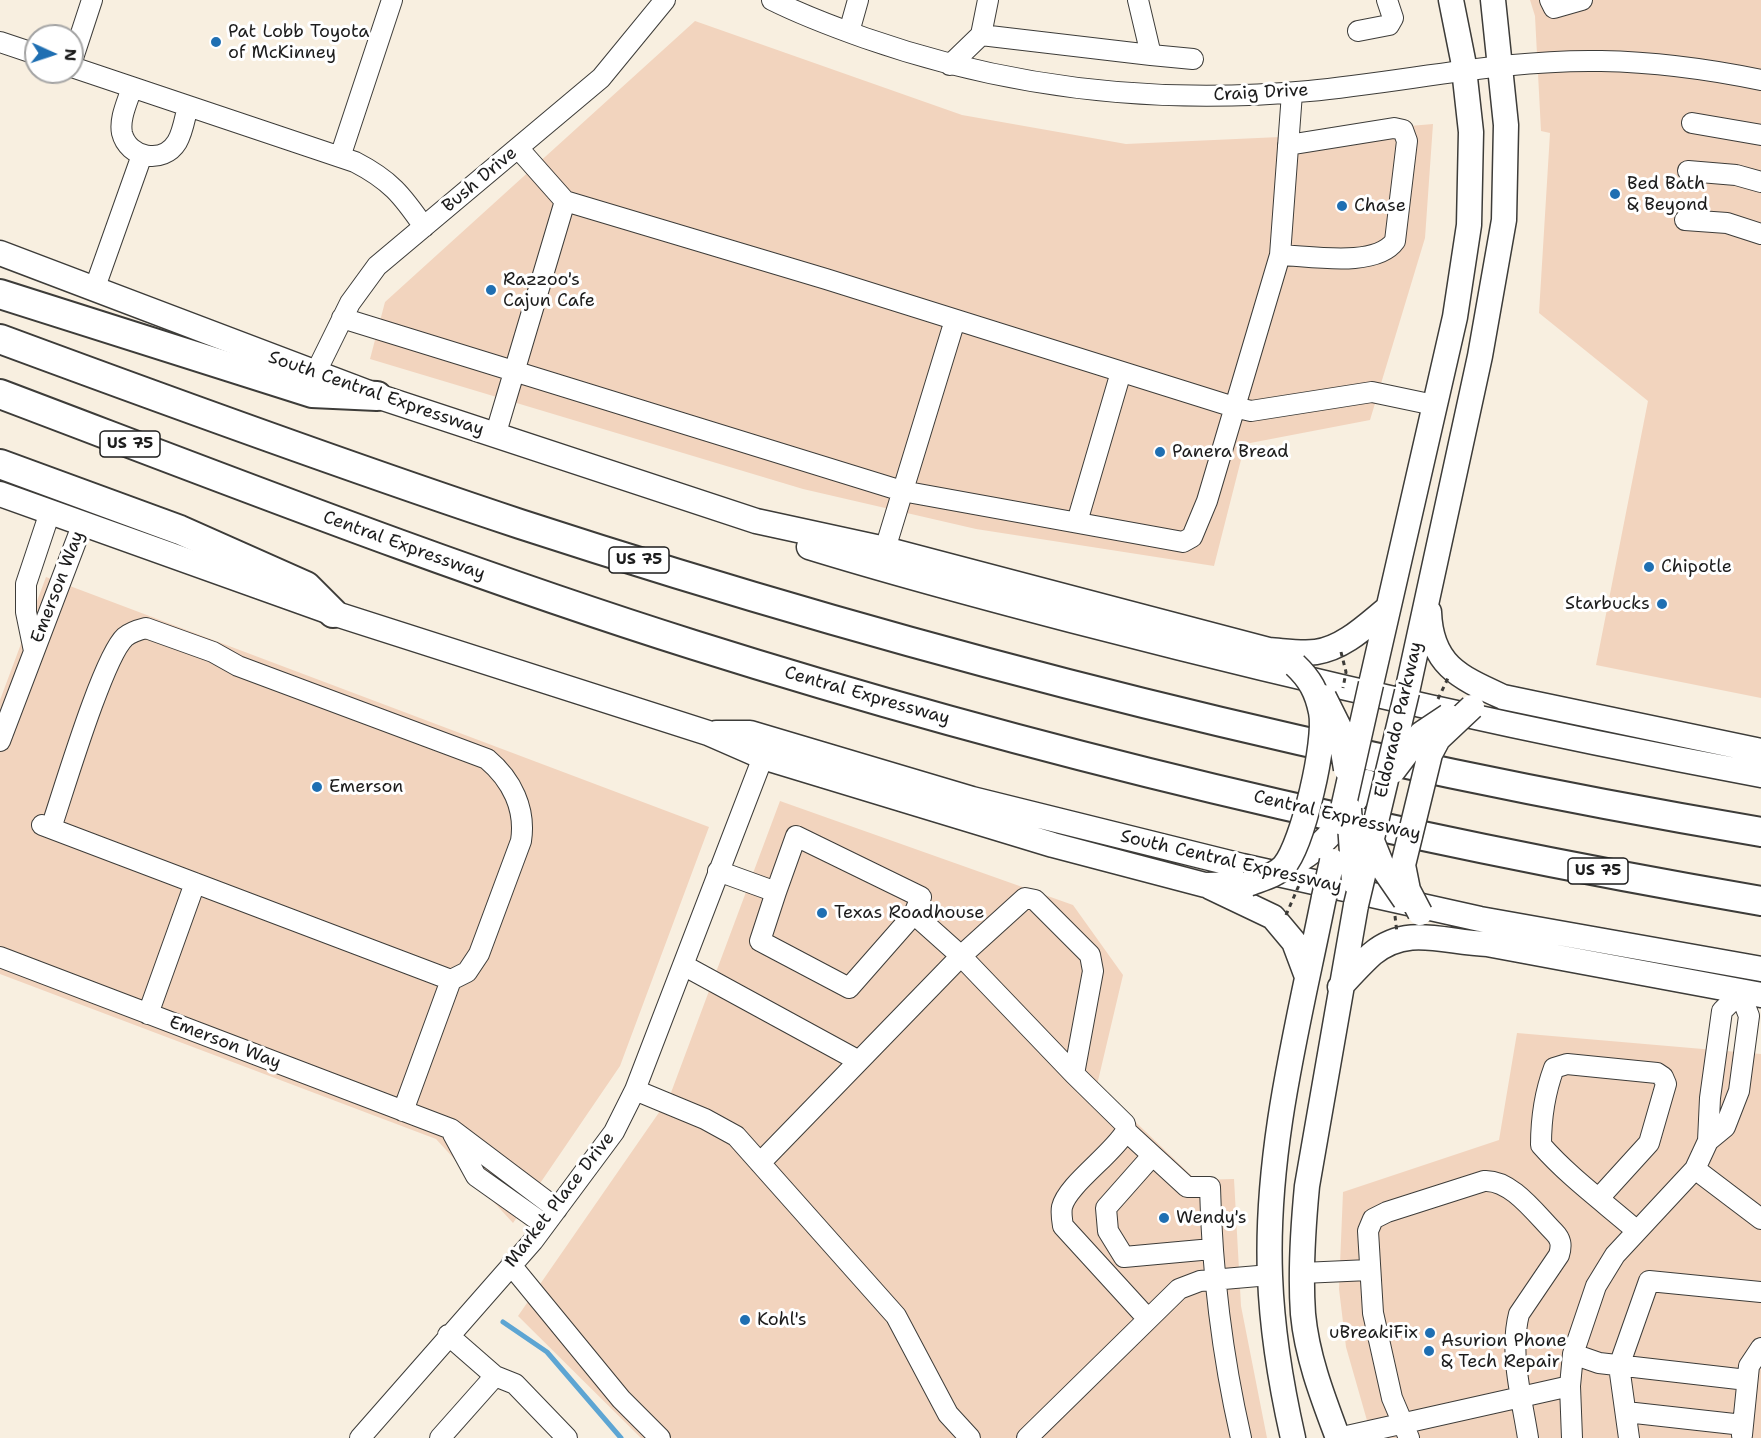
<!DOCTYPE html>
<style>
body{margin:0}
#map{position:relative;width:1761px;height:1438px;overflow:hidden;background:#f8efe0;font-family:"Shantell Sans",sans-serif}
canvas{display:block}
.north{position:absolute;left:24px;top:24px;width:60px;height:60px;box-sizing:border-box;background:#fff;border:2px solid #a4a4a4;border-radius:50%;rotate:93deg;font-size:16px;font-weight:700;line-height:24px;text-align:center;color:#1c1c1c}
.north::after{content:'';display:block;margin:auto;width:21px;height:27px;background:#1f6fb2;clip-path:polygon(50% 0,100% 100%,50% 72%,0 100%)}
</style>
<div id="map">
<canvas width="1761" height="1438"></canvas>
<div class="north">N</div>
</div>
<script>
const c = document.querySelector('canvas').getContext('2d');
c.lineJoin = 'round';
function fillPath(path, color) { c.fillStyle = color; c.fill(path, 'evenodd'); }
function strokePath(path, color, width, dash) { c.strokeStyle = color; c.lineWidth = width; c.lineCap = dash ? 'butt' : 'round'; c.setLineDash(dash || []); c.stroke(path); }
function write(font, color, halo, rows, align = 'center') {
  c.font = font + ' "Shantell Sans",sans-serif'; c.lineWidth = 6; c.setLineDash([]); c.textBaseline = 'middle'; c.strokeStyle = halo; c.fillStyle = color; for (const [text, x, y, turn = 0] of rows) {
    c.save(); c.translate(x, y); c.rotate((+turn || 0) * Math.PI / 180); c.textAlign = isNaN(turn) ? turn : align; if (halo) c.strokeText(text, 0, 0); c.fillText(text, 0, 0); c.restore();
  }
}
const built = new Path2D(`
 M1530 0H1761V698L1596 665 1648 401 1539 313 1550 133 1541 131 1535 16Z
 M695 21 962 115 1126 144 1280 137 1433 124 1425 238 1370 420 1245 444 1214 566 976 529 803 489 370 359 385 302Z
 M46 577 709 827 620 1066 513 1223 436 1139 0 974V700Z
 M780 801 1073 905 1123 975 1097 1085 1196 1180 1234 1179 1241 1306 1267 1438H641L518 1316 669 1098Z
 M1517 1033 1761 1054V1438H1372L1346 1347 1339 1289 1343 1192 1499 1140Z`);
const stream = new Path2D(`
 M503 1322 547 1352 621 1438`);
const minor = new Path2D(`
 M772 0C802 15 834 27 865 38 1008 88 1159 105 1309 91 1406 82 1503 59 1601 61 1655 62 1708 69 1761 80
 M1550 0 1554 8 1582 0
 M1358 31 1389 25 1393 18 1387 0
 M849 32 858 0
 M981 35 988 0
 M0 42 36 54
 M1151 55 1193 59
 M72 61 92 0
 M950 65 981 35 1151 55 1138 0
 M72 67 355 162C390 180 402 195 424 227
 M132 87C128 101 119 118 122 133 128 158 163 165 177 142 183 132 185 117 188 106
 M1692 123 1761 135
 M518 148 565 201 826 279 1234 407 1251 411 1372 392 1434 405
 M340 157 392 0
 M1688 171 1736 175 1761 182
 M1685 220 1727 223 1761 234
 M1280 255C1311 256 1376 268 1395 241L1407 141 1403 130 1394 128 1288 145
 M94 290 142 155
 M342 318 902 491 1183 542 1192 537 1207 501 1280 255 1292 93
 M315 374 350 303 377 266 601 78 665 0
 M495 436 565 201
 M1077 522 1121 372
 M885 549 955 320
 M34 651 26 612V584L50 512
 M0 741 83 523
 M42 825 195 883
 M51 828C63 793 103 657 125 637 131 632 138 630 146 628L213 652 238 666 487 759C512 780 526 809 521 841L479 954 467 972 451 980
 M718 871 776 892 796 836 921 897 914 914 961 956 760 1163
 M776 892 760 941 849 988 914 914
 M0 957 451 1129 557 1209
 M683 965 859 1061
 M148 1014 195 883 451 980 403 1111
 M1074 1074 961 956 1025 898 1035 900 1090 955 1093 971 1074 1074 1125 1124 1126 1131C1113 1154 1067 1185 1062 1207 1061 1212 1062 1220 1063 1226L1148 1319
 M635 1090 705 1119 736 1136 896 1316 948 1414 970 1438
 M1126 1131 1187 1187H1210C1212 1272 1222 1355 1241 1438
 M453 1134 476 1176 545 1225
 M1152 1156 1106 1208 1108 1231 1124 1257 1212 1249
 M1695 1169 1761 1219
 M1599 1198 1649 1143 1666 1084 1663 1077 1657 1073 1567 1064 1554 1068C1545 1092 1541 1119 1541 1145 1569 1177 1605 1203 1637 1231
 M511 1265 621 1399 660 1438
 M1302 1273 1369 1270
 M1573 1354 1599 1363 1747 1380
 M495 1376 515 1384 567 1438
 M1626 1412 1743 1425
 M1742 1435 1749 1366 1761 1348
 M360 1438 533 1241 614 1132 635 1090 763 757
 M440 1438 495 1376 448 1335
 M1027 1438 1179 1289 1200 1281 1270 1275
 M1338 1438 1570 1386
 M1409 1438 1392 1398 1373 1313 1368 1231 1373 1219 1387 1212 1484 1181C1511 1179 1536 1214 1554 1232 1561 1239 1562 1245 1559 1255L1519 1314C1509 1353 1522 1399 1528 1438
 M1572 1438 1570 1386 1573 1354 1596 1286 1615 1255 1695 1169 1708 1141 1710 1098 1722 1011 1740 993 1749 1016 1739 1091 1725 1127 1708 1141
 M1629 1438 1619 1366 1649 1281 1761 1292`);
const major = new Path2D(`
 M0 253 377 396 756 521 885 549 1269 650C1284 651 1301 654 1316 652 1344 648 1367 625 1388 608
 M0 494 333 613 708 733 763 757 1053 845 1205 885 1248 884
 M809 547C903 576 998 601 1094 626 1314 683 1536 733 1761 775
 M1429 612C1431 665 1459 677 1503 697L1761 751
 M1371 684 1455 317 1469 225 1471 132 1463 60 1451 0
 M1407 692 1480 356 1504 220 1506 125 1493 0
 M716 733H750L972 799 1242 866 1480 919 1761 969
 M1349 809 1367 782
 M1282 869C1305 859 1325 843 1340 822
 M1210 887 1273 917 1294 942 1306 974
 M1340 987C1350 976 1361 964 1372 954 1408 924 1445 943 1487 944L1761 995
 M1293 1438C1281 1385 1272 1330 1270 1276 1265 1148 1299 1022 1324 897
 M1338 1438C1323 1398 1307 1357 1303 1314 1300 1272 1303 1228 1307 1186L1356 905`);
const highway = new Path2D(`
 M0 294 312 393 377 396
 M0 339C173 403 345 466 520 524 925 656 1341 761 1761 832
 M0 394C230 481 459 571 694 645 1043 755 1401 839 1761 901
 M0 464 180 530 306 586 333 613`);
const pathBridge = new Path2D(`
 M1341 652 1346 672 1343 688
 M1438 699 1449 676
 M1286 915 1303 876
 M1395 916 1397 933`);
const majorBridge = new Path2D(`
 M1324 697 1339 727 1346 769
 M1393 771 1421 734 1448 716
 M1349 809 1354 882
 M1340 822 1371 684
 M1370 836 1383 868 1405 900
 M1248 884C1260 879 1276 876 1284 866 1303 844 1327 740 1321 712 1317 692 1310 679 1295 665
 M1324 897 1332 861
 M1356 905 1407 692
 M1420 913 1408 890 1403 865 1430 754 1438 739 1472 707`);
const markers = [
 [216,42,6,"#1f6fb2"],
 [1615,194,6,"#1f6fb2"],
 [1342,206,6,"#1f6fb2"],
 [491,290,6,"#1f6fb2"],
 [1160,452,6,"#1f6fb2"],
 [1649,567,6,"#1f6fb2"],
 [1662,604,6,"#1f6fb2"],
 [317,787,6,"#1f6fb2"],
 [822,913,6,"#1f6fb2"],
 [1164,1218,6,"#1f6fb2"],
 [745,1320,6,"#1f6fb2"],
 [1430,1333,6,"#1f6fb2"],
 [1429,1351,6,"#1f6fb2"]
];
const shields = [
 [130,444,60],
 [639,560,60],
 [1598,871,60]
];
const shieldNames = [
 ["US 75",130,444],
 ["US 75",639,560],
 ["US 75",1598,871]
];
const poiNames = [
 ["Pat Lobb Toyota",228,32],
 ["of McKinney",228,53],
 ["Bed Bath",1627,184],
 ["& Beyond",1627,205],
 ["Chase",1354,206],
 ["Razzoo's",503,280],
 ["Cajun Cafe",503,301],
 ["Panera Bread",1172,452],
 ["Chipotle",1661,567],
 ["Starbucks",1650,604,"right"],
 ["Emerson",329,787],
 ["Texas Roadhouse",834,913],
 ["Wendy's",1176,1218],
 ["Kohl's",757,1320],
 ["uBreakiFix",1418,1333,"right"],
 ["Asurion Phone",1441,1341],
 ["& Tech Repair",1441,1362]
];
const streetNames = [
 ["Craig Drive",1261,93,-3],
 ["Bush Drive",480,180,-40],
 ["South Central Expressway",376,394,19],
 ["Central Expressway",404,546,20],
 ["Emerson Way",58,587,-69],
 ["Central Expressway",867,696,16],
 ["Eldorado Parkway",1399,720,-77],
 ["Central Expressway",1337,816,13],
 ["South Central Expressway",1231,862,13],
 ["Emerson Way",225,1043,21],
 ["Market Place Drive",560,1200,-52]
];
fillPath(built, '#f2d4be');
strokePath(stream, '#5da5d3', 5);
strokePath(minor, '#3d3c39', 22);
strokePath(major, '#3d3c39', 27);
strokePath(highway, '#3d3c39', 32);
strokePath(minor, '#fff', 20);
strokePath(major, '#fff', 24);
strokePath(highway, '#fff', 28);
strokePath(majorBridge, '#3d3c39', 27, []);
strokePath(pathBridge, '#3d3c39', 3, [4.5, 4.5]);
strokePath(majorBridge, '#fff', 24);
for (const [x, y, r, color] of markers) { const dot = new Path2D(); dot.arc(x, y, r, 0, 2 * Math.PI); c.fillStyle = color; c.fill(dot); strokePath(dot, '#fff', 2); }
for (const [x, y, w] of shields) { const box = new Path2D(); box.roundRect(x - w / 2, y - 13, w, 26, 4.5); c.fillStyle = '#fff'; c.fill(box); strokePath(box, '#1c1c1c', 1.5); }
write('bold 16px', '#1c1c1c', null, shieldNames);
write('18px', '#1c1c1c', '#fff', poiNames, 'left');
write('18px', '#1c1c1c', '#fff', streetNames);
</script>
